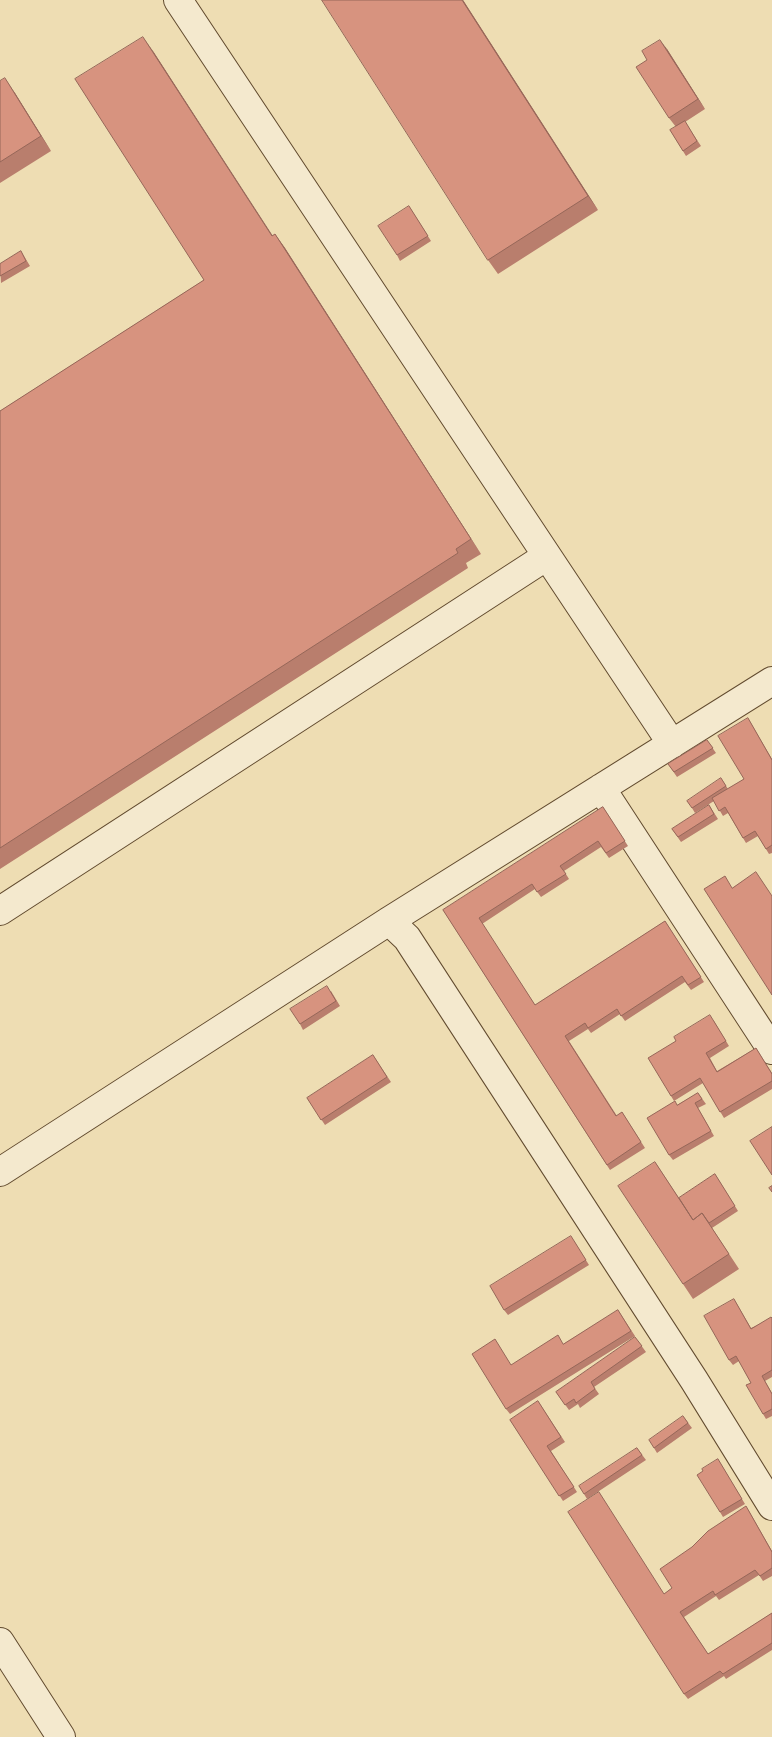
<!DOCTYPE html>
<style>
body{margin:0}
canvas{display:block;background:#eeddb3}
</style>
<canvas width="772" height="1737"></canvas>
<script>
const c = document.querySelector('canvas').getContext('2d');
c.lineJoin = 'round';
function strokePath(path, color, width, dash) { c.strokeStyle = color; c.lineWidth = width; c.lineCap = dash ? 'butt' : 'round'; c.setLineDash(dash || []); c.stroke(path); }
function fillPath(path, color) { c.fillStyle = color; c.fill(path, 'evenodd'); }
const minor = new Path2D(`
 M178 0 672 744
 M601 788 772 1050
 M0 911 547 556
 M389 921 407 938 694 1380 772 1506
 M0 1172 389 921 772 681
 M0 1642 61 1737`);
const wall = new Path2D(`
 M463 0 598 210 498 274 488 260Z
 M667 49 705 109 685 122 701 146 686 156 670 130 676 127 669 118Z
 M153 51 272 236 275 234 285 248 481 554 466 563 468 568 0 869V411L204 280Z
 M0 81 15 93 51 151 0 183Z
 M409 206 431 241 400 261 397 255Z
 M21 251 30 266 1 283 0 264Z
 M748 718 772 759V853L769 854 758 836 746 843 728 813 723 816 714 801 695 813 692 808 721 778 728 789 744 779Z
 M707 740 716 753 677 777 668 764Z
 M709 805 718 819 681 842 672 829Z
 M603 807 628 846 609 858 601 847 564 871 569 879 541 897 535 889 482 924 535 1005 665 921 704 982 691 990 685 982 625 1021 620 1014 591 1033 588 1029 569 1041 617 1116 622 1112 645 1148 610 1170 443 910Z
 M331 991 340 1006 303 1030 300 1024Z
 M714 1021 729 1046 710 1058 717 1071 756 1048 772 1073V1089L724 1118 703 1083 674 1101 671 1096Z
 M373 1055 391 1082 325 1125 307 1098Z
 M698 1093 706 1104 698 1108 714 1136 673 1160 669 1155 677 1105Z
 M655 1162 679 1198 715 1174 738 1211 712 1228 739 1269 693 1299 683 1284Z
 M574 1241 589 1265 508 1315 504 1310Z
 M734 1299 751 1328 772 1318V1377L765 1381 772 1393V1416L766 1419 763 1414 751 1383 739 1361 733 1365 729 1360Z
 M618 1310 635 1336 510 1414 506 1409 564 1344Z
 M635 1337 646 1352 594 1387 599 1394 580 1408 578 1404 569 1410 556 1392Z
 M538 1401 565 1442 551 1451 577 1492 563 1501 510 1420Z
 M683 1416 692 1428 657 1453 654 1448Z
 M637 1448 646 1460 587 1499 584 1494Z
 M718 1459 745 1504 723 1517 720 1512 703 1471Z
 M749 1511 772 1551V1576L763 1581 759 1575 719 1600 716 1596 684 1617 708 1654 772 1613V1650L726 1679 724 1676 688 1699 684 1694 664 1594 672 1588Z`);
const shadedWall = new Path2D(`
 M462 0H463L598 210 588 196Z
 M143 37 153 51 282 250 272 236Z
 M660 40 667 49 705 109 698 99Z
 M5 78 15 93 51 151 41 136Z
 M275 234 285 248 481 554 471 539Z`);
const building = new Path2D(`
 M322 0H462L588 196 488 260Z
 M143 37 272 236 275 234 471 539 456 549 458 553 0 848V411L204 280 75 79Z
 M660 40 698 99 669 118 636 67 647 60 642 51Z
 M5 78 41 136 0 162V81Z
 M685 121 697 141 683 151 670 130Z
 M409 206 428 236 397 255 378 226Z
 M21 251 26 261 0 276V264Z
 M748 718 772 760V845L766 849 755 831 743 838 725 807 719 811 712 798 744 779 718 736Z
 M707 740 713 748 674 772 668 764Z
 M721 778 726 786 692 808 687 801Z
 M709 805 714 814 678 837 672 829Z
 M603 807 625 841 606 853 598 841 560 866 566 874 537 892 532 884 479 918 535 1005 665 921 701 977 688 985 682 976 621 1016 617 1009 588 1028 585 1023 565 1036 616 1116 622 1112 641 1142 607 1165 443 910Z
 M756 872 772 896V995L704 889 725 876 732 888Z
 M327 986 336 1001 300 1024 290 1009Z
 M710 1015 726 1041 706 1053 717 1072 756 1048 772 1074V1081L720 1112 700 1078 671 1096 648 1058 676 1041 674 1037Z
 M373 1055 387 1077 321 1120 307 1098Z
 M698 1093 702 1099 695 1103 711 1131 669 1155 647 1118 675 1101 677 1105Z
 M772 1127V1175L750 1141Z
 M655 1162 693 1220 702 1213 729 1254 683 1284 618 1186Z
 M715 1174 735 1206 709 1223 702 1213 693 1220 679 1198Z
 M772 1186V1192L769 1188Z
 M571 1236 586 1260 504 1310 490 1286Z
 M734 1299 751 1329 771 1317 772 1318V1370L762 1376 772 1394V1409L763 1414 746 1385 751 1383 736 1356 729 1360 704 1316Z
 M618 1310 631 1331 506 1409 472 1354 495 1339 511 1365 558 1335 563 1344Z
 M635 1337 642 1346 591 1382 595 1389 576 1403 574 1399 565 1405 556 1392Z
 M538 1401 561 1437 547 1446 574 1487 559 1496 510 1420Z
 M683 1416 688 1423 654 1448 649 1440Z
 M637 1448 642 1455 584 1494 579 1486Z
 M718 1459 742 1499 720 1512 697 1475 703 1471 702 1469Z
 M599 1492 664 1594 672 1588 660 1569 692 1547 708 1531 746 1506 772 1552V1568L760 1576 755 1570 715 1595 713 1591 680 1612 708 1654 772 1613V1643L723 1674 720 1671 684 1694 568 1512Z`);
strokePath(minor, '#624b2f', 30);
strokePath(minor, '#f4e9ce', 28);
fillPath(wall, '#b97e6d');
fillPath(shadedWall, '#966759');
fillPath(building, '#d7937f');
strokePath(building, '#966759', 1);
</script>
